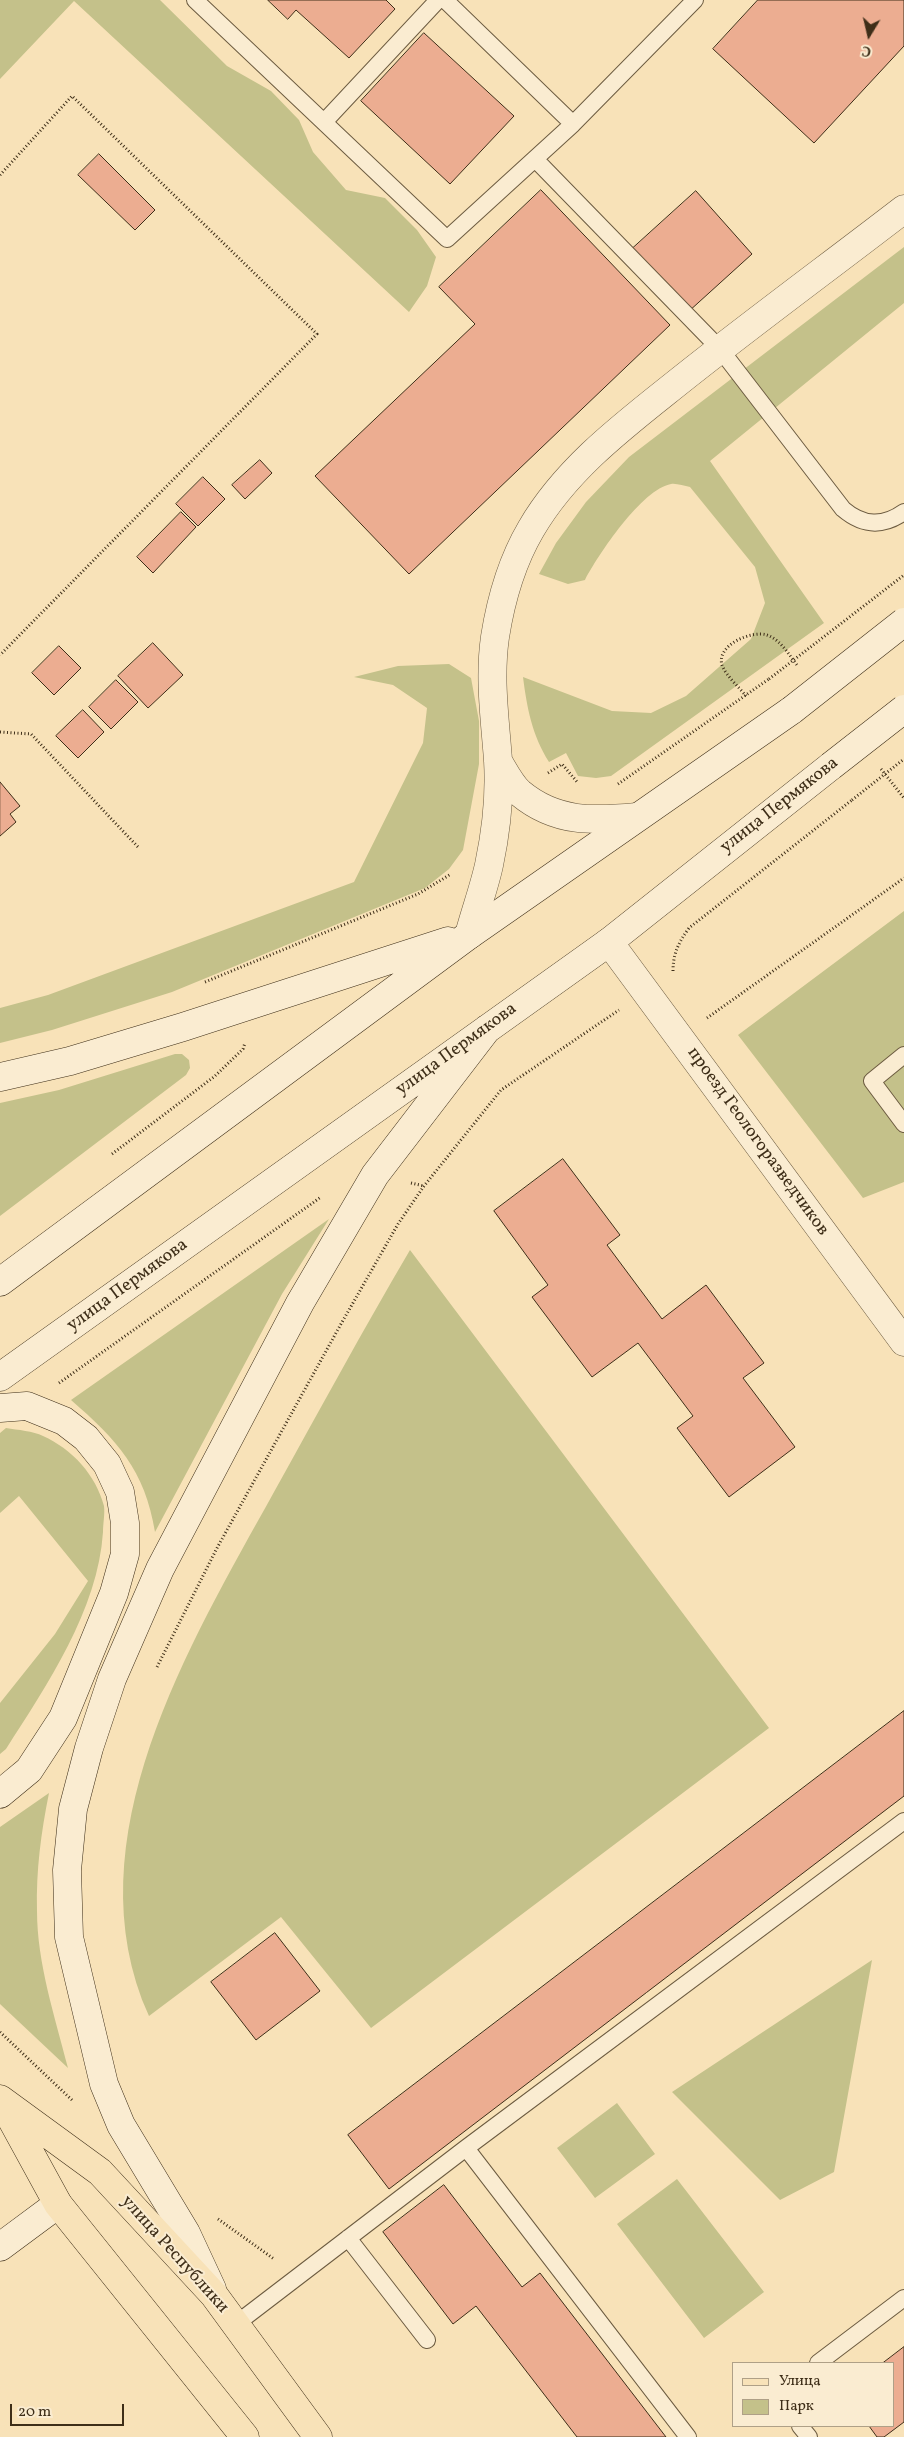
<!DOCTYPE html>
<meta charset="utf-8">
<style>
body{margin:0}
#map{position:relative;width:904px;height:2437px;overflow:hidden;background:#f8e2b8;font-family:Vollkorn,serif}
canvas{display:block}
.legend{position:absolute;left:732px;top:2362px;width:162px;height:65px;box-sizing:border-box;background:#faecd1;border:1px solid #afa087;margin:0;padding:6px 9px;list-style:none;font-size:15px;color:#3e2e18}
.legend li{display:flex;align-items:center;gap:10px;height:25px}
.legend b{width:25px;border:1px solid #afa087}
.north{position:absolute;left:844px;top:10px;width:50px;height:50px;-webkit-text-stroke:4px #faecd1;paint-order:stroke;rotate:189deg;font-size:14px;font-weight:700;line-height:20px;text-align:center;color:#3e2e18}
.north::after{content:'';display:block;margin:auto;width:18px;height:22px;background:#3e2e18;clip-path:polygon(50% 0,100% 100%,50% 72%,0 100%)}
.scale{position:absolute;left:10px;top:2404px;width:114px;height:22px;box-sizing:border-box;border:2px solid #3e2e18;border-top:0;padding-left:6px;font-size:15px;line-height:18px;white-space:nowrap;color:#3e2e18;-webkit-text-stroke:4px #faecd1;paint-order:stroke}
</style>
<div id="map">
<canvas width="904" height="2437"></canvas>
<ul class="legend">
<li><b style="height:6px;background:#f8e2b8"></b>Улица</li>
<li><b style="height:14px;background:#c4c18a"></b>Парк</li>
</ul>
<div class="north">С</div>
<div class="scale">20 m</div>
</div>
<script>
const c = document.querySelector('canvas').getContext('2d');
c.lineJoin = 'round';
function fillPath(path, color) { c.fillStyle = color; c.fill(path, 'evenodd'); }
function strokePath(path, color, width, dash) { c.strokeStyle = color; c.lineWidth = width; c.lineCap = dash ? 'butt' : 'round'; c.setLineDash(dash || []); c.stroke(path); }
function write(font, color, halo, rows, align = 'center') {
  c.font = font + ' Vollkorn,serif'; c.lineWidth = 4; c.setLineDash([]); c.textBaseline = 'middle'; c.strokeStyle = halo; c.fillStyle = color; for (const [text, x, y, turn = 0] of rows) {
    c.save(); c.translate(x, y); c.rotate((+turn || 0) * Math.PI / 180); c.textAlign = isNaN(turn) ? turn : align; if (halo) c.strokeText(text, 0, 0); c.fillText(text, 0, 0); c.restore();
  }
}
const green = new Path2D(`
 M0 0H160L227 66 271 91 299 120 313 152 346 190 385 198 417 230 436 257 427 286 409 312 74 1 0 79Z
 M904 247V303L710 461 824 623 611 776 596 778 578 776 566 753 549 762C532 735 527 708 523 677L612 711 651 713 686 696 751 639 765 603 755 567 690 487C684 486 676 483 671 484 642 489 598 555 585 580L568 584 539 574 556 543 586 502 629 457Z
 M449 664 471 678 479 721V764L463 850 449 869 425 888 172 992 52 1030 0 1043V1008L48 995 354 882 423 743 427 708 393 685 354 677 398 666Z
 M904 911V1182L863 1198 738 1035Z
 M175 1054H182L189 1060 190 1068 186 1075 0 1216V1103L59 1090Z
 M329 1219 282 1294 155 1532C145 1470 117 1440 71 1400Z
 M410 1250 769 1728 371 2028 281 1917 149 2016C70 1840 190 1644 274 1492 319 1411 363 1330 410 1250Z
 M6 1428C18 1430 33 1431 43 1436 72 1449 96 1475 104 1506 105 1514 103 1524 103 1532 98 1610 47 1685 6 1749L0 1754V1703L55 1634 88 1581 19 1496 0 1513V1433Z
 M49 1793C41 1833 36 1870 37 1911 37 1963 55 2017 68 2068L0 2004V1827Z
 M872 1960 834 2172 780 2200 672 2092Z
 M617 2103 655 2154 595 2198 557 2148Z
 M677 2179 764 2292 704 2338 617 2224Z`);
const building = new Path2D(`
 M268 0H386L395 9 349 58 296 10 288 19Z
 M758 0H904V46L814 143 713 49Z
 M424 33 514 116 450 184 361 101Z
 M99 154 155 210 135 230 78 175Z
 M541 190 670 325 409 574 315 476 475 324 439 287Z
 M696 191 752 254 688 312 632 249Z
 M260 460 272 473 245 499 232 485Z
 M203 477 225 499 198 526 176 504Z
 M181 512 196 527 153 573 137 557Z
 M153 643 183 675 148 708 118 676Z
 M59 646 81 668 54 695 32 673Z
 M116 680 138 702 111 729 89 707Z
 M83 710 104 732 78 758 56 736Z
 M0 782 20 806 10 814 16 822 0 836Z
 M563 1159 620 1235 607 1245 662 1319 706 1285 764 1363 743 1378 795 1447 729 1497 677 1428 693 1416 638 1343 592 1377 532 1297 548 1285 494 1211Z
 M904 1711V1796L389 2189 348 2135Z
 M275 1933 320 1991 256 2040 211 1982Z
 M444 2185 522 2287 540 2273 666 2437H577L476 2306 453 2324 383 2232Z
 M904 2347V2422L884 2437H877L869 2426H893V2363H883Z`);
const path = new Path2D(`
 M0 175 72 96 317 334 0 655
 M746 696C739 687 726 676 722 665 716 645 752 630 767 635 781 640 789 655 797 665
 M0 732 31 734 138 847
 M881 769 904 798
 M548 773 562 764 578 783
 M618 784 769 679
 M673 971C673 953 679 942 689 928L852 800
 M205 982 418 894 451 874
 M707 1018 904 878
 M112 1154 215 1076 243 1049 245 1043
 M411 1183 424 1186
 M59 1383 321 1197
 M157 1667 217 1548 341 1324 398 1224 424 1186 501 1090 619 1010
 M0 2032 72 2100
 M218 2219 274 2259`);
const service = new Path2D(`
 M195 0 447 239 573 124 445 0
 M325 121 438 0
 M573 124 695 0
 M535 159 720 349 843 509C863 526 883 527 904 512
 M904 1055 872 1081 904 1124
 M466 2148 688 2437
 M348 2238 427 2340
 M236 2324 466 2148 904 1821
 M818 2363 904 2298
 M800 2426 809 2437`);
const minor = new Path2D(`
 M609 942 904 1342`);
const tertiary = new Path2D(`
 M498 761C504 771 511 785 520 793 556 823 594 821 637 817
 M469 935C475 912 484 888 489 865 496 832 500 793 498 760 495 719 489 679 495 637 501 599 511 563 531 529 567 467 627 423 682 379 755 321 830 266 904 209`);
const secondary = new Path2D(`
 M0 1077 70 1061 183 1027 448 941
 M0 1282 469 935 792 710
 M0 1377 609 942 831 766
 M0 1408 27 1406 64 1421 86 1438 107 1464 120 1492 125 1523V1554L114 1593 63 1718 29 1770 0 1794
 M0 2247 58 2204
 M212 2289 186 2233 121 2125 104 2084 69 1937 67 1870 73 1809 89 1748 112 1679 160 1569 300 1303 375 1175 487 1029`);
const primary = new Path2D(`
 M0 2099 100 2172 214 2295 318 2437
 M6 2109 58 2204 245 2437`);
const pathBridge = new Path2D(`
 M769 679 904 575
 M852 800 904 759`);
const secondaryBridge = new Path2D(`
 M792 710 904 622
 M831 766 904 709`);
const streetNames = [
 ["улица Пермякова",780,806,-38],
 ["улица Пермякова",457,1050,-36],
 ["проезд Геологоразведчиков",757,1142,54],
 ["улица Пермякова",128,1286,-36],
 ["улица Республики",174,2255,48]
];
fillPath(green, '#c4c18a');
fillPath(building, '#ecad91');
strokePath(building, '#3e2e18', 1);
strokePath(service, '#6c5b40', 18);
strokePath(minor, '#6c5b40', 29);
strokePath(tertiary, '#6c5b40', 29);
strokePath(secondary, '#3e2e18', 29);
strokePath(primary, '#3e2e18', 29);
strokePath(path, '#3e2e18', 3, [1, 2.5]);
strokePath(service, '#faecd1', 16);
strokePath(minor, '#faecd1', 28);
strokePath(tertiary, '#faecd1', 28);
strokePath(secondary, '#faecd1', 28);
strokePath(primary, '#f8e2b8', 28);
strokePath(secondaryBridge, '#3e2e18', 29, []);
strokePath(pathBridge, '#3e2e18', 3, [1, 2.5]);
strokePath(secondaryBridge, '#faecd1', 28);
write('18px', '#3e2e18', '#faecd1', streetNames);
</script>
